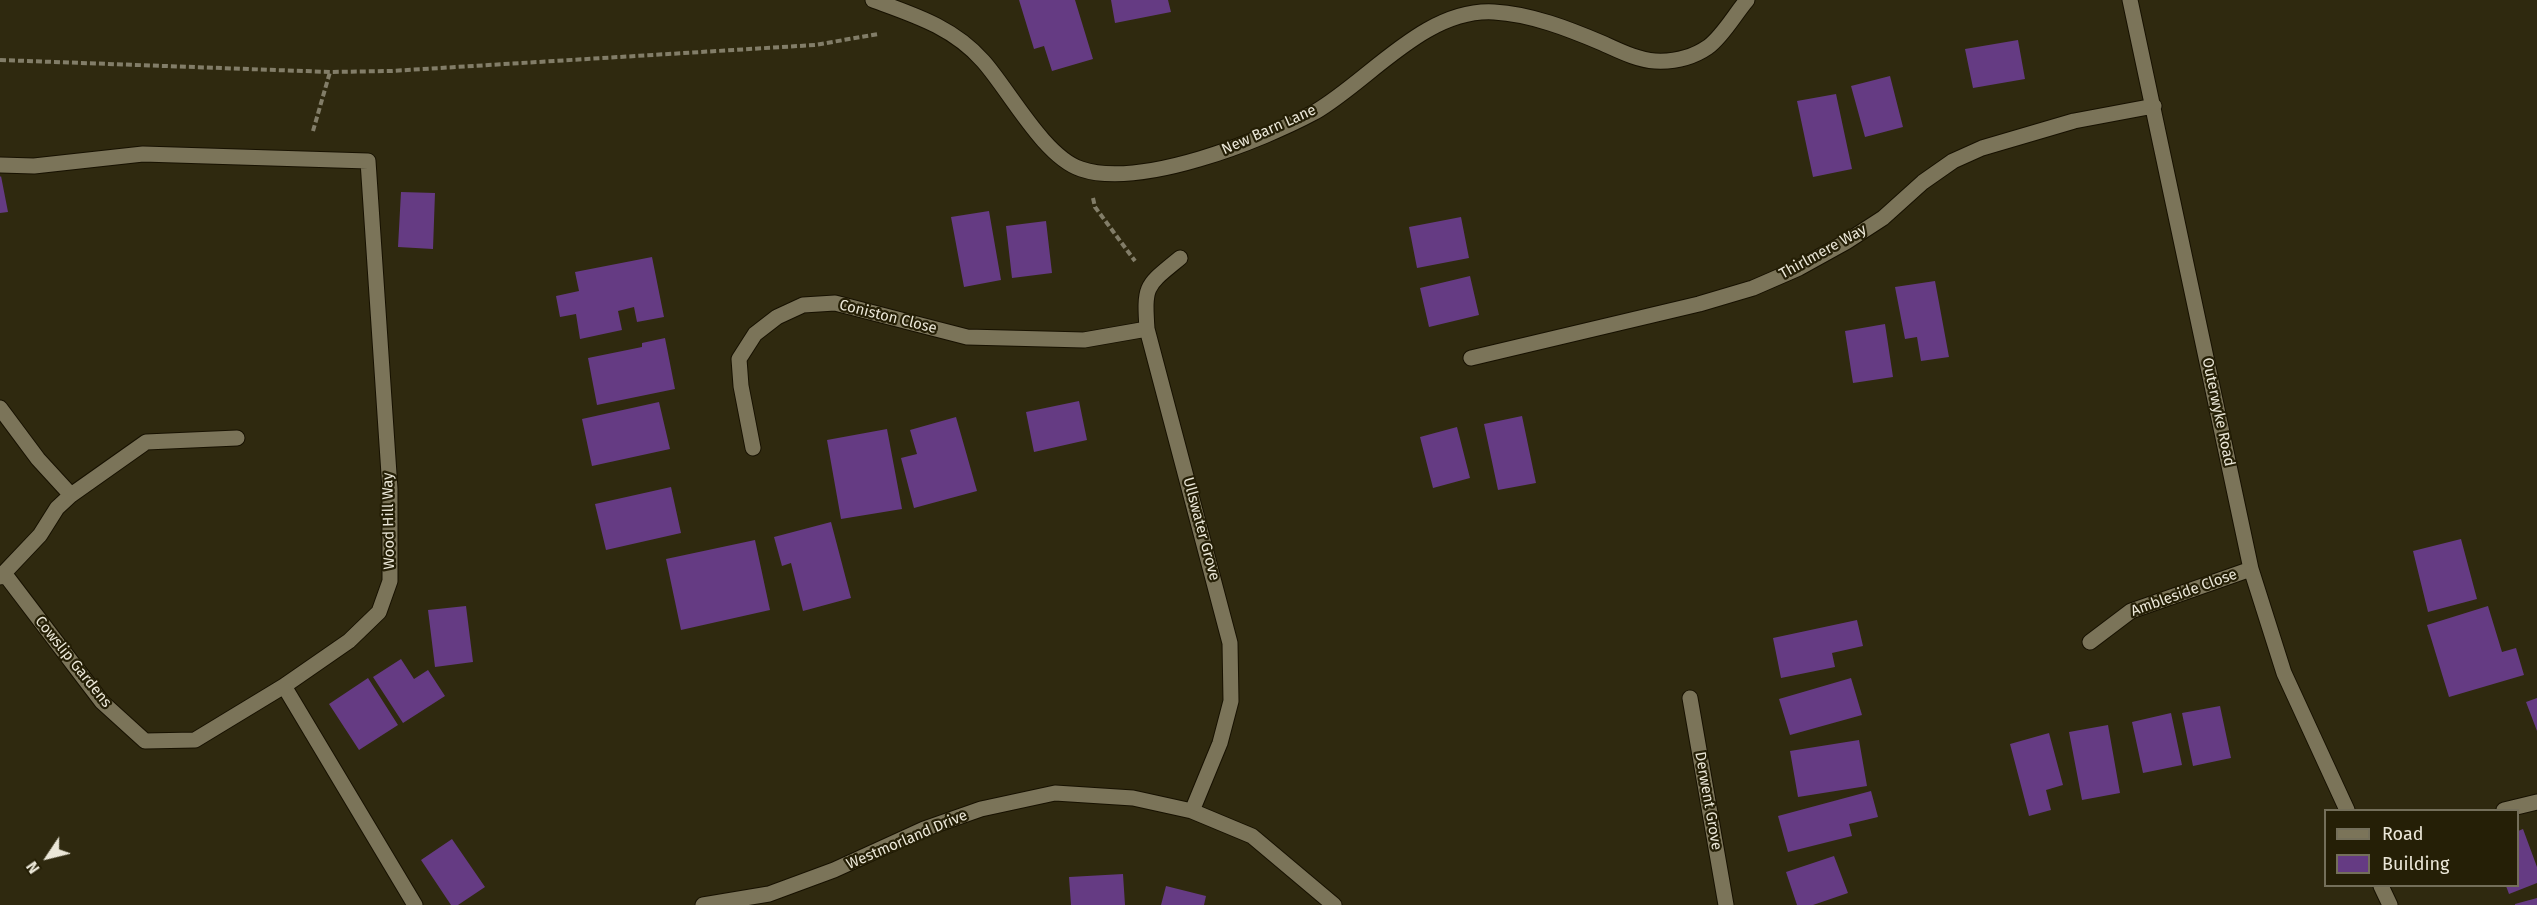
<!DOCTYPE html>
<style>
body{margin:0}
#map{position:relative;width:2537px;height:905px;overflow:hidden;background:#2f290f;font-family:"Fira Sans",sans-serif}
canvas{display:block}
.legend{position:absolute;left:2324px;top:809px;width:195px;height:78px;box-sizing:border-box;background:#251f06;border:2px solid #746f5a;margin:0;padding:8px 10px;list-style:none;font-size:18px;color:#ebe7d8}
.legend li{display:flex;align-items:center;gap:12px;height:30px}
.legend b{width:30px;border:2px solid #746f5a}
.north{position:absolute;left:18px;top:827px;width:60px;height:60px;-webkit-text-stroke:4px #251f06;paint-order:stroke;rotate:235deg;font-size:16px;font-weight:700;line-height:24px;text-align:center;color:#ebe7d8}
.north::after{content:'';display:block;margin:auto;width:21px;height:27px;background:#ebe7d8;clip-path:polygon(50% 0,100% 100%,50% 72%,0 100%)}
</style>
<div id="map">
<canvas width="2537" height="905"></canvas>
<ul class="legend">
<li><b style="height:8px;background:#7b7459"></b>Road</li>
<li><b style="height:16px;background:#653b83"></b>Building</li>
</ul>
<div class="north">N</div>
</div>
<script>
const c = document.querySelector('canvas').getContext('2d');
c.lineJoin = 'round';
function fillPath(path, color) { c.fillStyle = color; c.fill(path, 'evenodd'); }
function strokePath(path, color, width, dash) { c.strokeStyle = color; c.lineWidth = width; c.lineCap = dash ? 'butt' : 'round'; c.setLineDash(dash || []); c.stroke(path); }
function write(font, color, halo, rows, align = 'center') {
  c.font = font + ' "Fira Sans",sans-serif'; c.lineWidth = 4.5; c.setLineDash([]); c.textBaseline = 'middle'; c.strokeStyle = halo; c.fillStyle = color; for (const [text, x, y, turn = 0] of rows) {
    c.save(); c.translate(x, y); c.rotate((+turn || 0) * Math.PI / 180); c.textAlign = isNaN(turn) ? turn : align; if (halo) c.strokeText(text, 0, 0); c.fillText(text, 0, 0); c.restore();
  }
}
const building = new Path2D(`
 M1019 0H1075L1093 59 1052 71 1044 46 1034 49Z
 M1111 0H1168L1171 12 1115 23Z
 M2018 40 2025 79 1973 88 1965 49Z
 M1890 76 1903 127 1865 137 1851 86Z
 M1836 94 1852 169 1813 177 1797 101Z
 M1 176 8 212 0 213V177Z
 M401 192 435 193 433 249 398 247Z
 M989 211 1001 280 964 287 951 217Z
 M1461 217 1469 258 1417 268 1409 227Z
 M1046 221 1052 273 1012 278 1006 226Z
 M652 257 664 317 637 322 634 307 618 311 622 330 580 339 576 314 560 317 556 296 579 291 575 272Z
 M1470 276 1479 315 1429 327 1420 288Z
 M1935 281 1949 357 1921 361 1917 337 1905 339 1895 287Z
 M1885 324 1893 377 1853 383 1845 331Z
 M665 338 675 389 597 405 588 358 642 347V343Z
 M1079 401 1087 440 1034 452 1026 412Z
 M659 402 670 449 592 466 582 419Z
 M1522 416 1536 483 1498 490 1484 424Z
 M956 417 977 491 914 508 901 458 917 454 910 430Z
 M1457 427 1470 478 1433 488 1420 437Z
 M887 429 902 509 841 519 827 440Z
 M671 487 681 533 606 550 595 504Z
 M831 522 851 598 803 611 791 563 782 566 774 537Z
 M2461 539 2477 599 2428 612 2413 551Z
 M755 540 770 610 681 630 666 559Z
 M466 606 473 662 435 667 428 610Z
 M2488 606 2502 652 2516 648 2524 675 2449 697 2427 625Z
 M1857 620 1863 646 1832 653 1835 667 1781 678 1773 638Z
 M401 659 414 679 428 670 445 696 403 723 373 677Z
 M368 678 398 725 359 750 329 704Z
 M1851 678 1862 715 1790 735 1779 699Z
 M2537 698V731L2526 702Z
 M2220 706 2231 758 2193 766 2182 713Z
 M2171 713 2182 765 2143 773 2132 722Z
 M2108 725 2120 793 2082 800 2069 732Z
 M2049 733 2063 785 2046 790 2051 810 2029 816 2010 744Z
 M1859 740 1867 786 1798 797 1790 751Z
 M1871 791 1878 817 1849 824 1852 836 1788 852 1778 816Z
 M2523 829 2537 867V883L2509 894 2506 886H2518V831Z
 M452 839 485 887 458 905H451L421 860Z
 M1834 856 1848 893 1813 905H1797L1786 872Z
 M1123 874 1125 905H1071L1069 877Z
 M1166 886 1206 896 1204 905H1161Z
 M2537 898V905H2515V904Z`);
const path = new Path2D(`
 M0 60 330 72 391 71 815 45 878 34
 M313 131 330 72
 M1093 198 1095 207 1135 261`);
const street = new Path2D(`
 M873 0C914 15 953 27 983 61 1009 90 1044 157 1081 169 1140 189 1261 141 1315 112 1370 80 1425 8 1494 12 1531 14 1569 29 1602 43 1618 50 1637 60 1655 61 1674 62 1692 58 1708 47 1723 36 1735 14 1747 0
 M2130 0 2251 569 2284 673 2347 810
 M0 165 34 166 143 154 368 161 390 489V581L379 612 349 641 284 686 415 905
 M1180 258C1146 286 1144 284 1147 329L1230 643 1231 701 1220 743 1192 811
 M1471 358 1699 304 1753 288 1799 268 1846 242 1883 218 1923 182 1953 161 1982 148 2074 121 2154 106
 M0 408 38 459 71 495 57 508 40 535 4 573
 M753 448 741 386 739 359 755 334 777 317 803 305 835 303 967 337 1084 340 1147 329
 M71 495 146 442 237 438
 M0 577 4 573 102 702 145 741 195 740 284 686
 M2090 642 2131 611 2251 569
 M1690 698 1726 905
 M2504 810 2537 802
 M2381 886 2390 905
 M703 905 769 894 834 870 924 829 981 809 1055 793 1133 798 1192 811 1252 836 1334 905`);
const streetNames = [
 ["New Barn Lane",1269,130,-24],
 ["Thirlmere Way",1823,252,-29],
 ["Coniston Close",888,317,14],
 ["Outerwyke Road",2218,412,78],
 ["Wood Hill Way",389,521,-91],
 ["Ullswater Grove",1201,529,75],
 ["Ambleside Close",2184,593,-20],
 ["Cowslip Gardens",73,662,51],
 ["Derwent Grove",1708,801,80],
 ["Westmorland Drive",907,840,-23]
];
fillPath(building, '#653b83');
strokePath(street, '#171100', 17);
strokePath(path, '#827d68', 4, [6, 3]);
strokePath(street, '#7b7459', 15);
write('15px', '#ebe7d8', '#251f06', streetNames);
</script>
